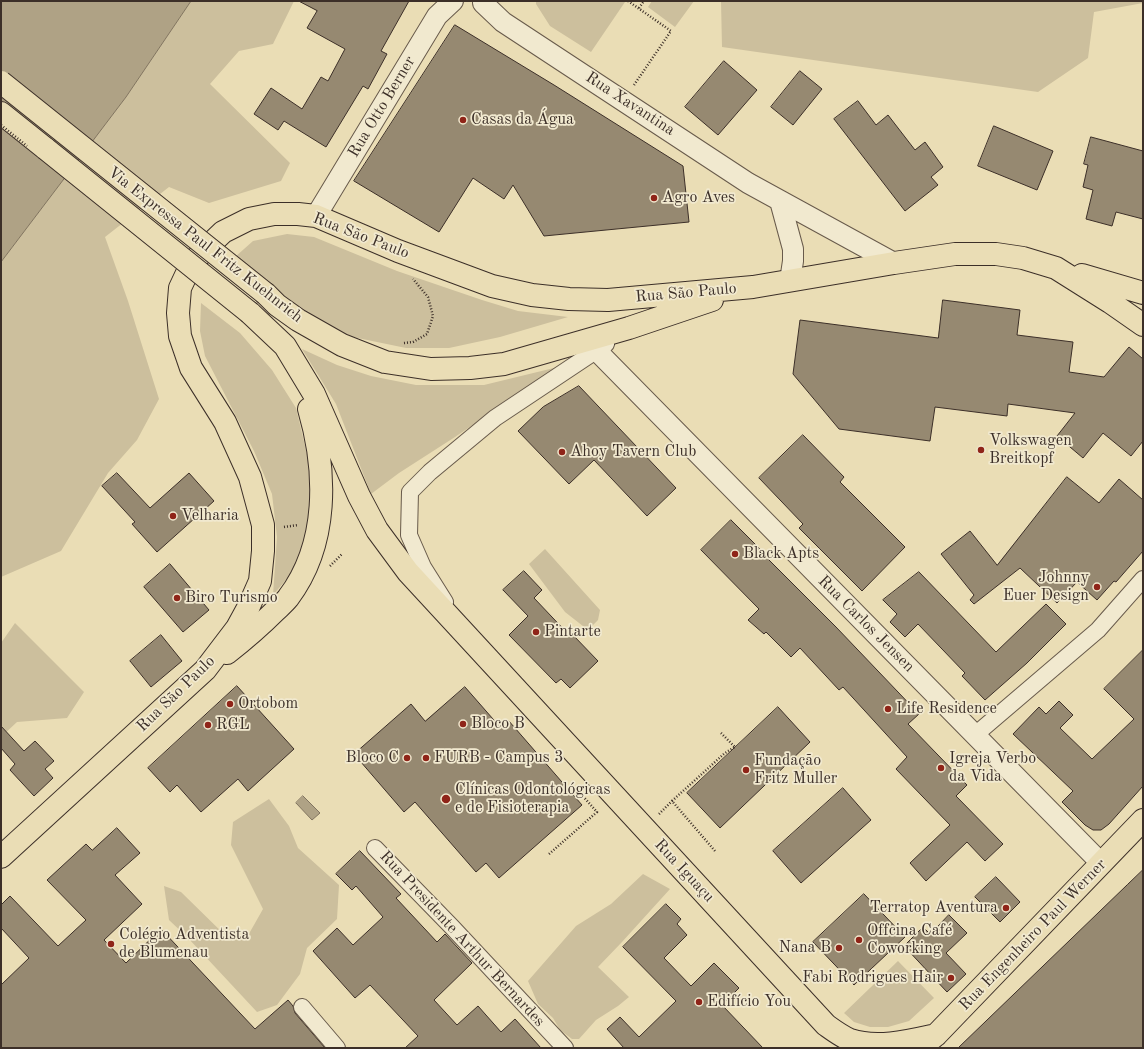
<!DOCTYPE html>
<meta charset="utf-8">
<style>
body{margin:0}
#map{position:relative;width:1144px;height:1049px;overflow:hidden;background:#eaddb5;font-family:"Old Standard TT",serif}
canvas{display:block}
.frame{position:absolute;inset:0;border:2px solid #3c2f28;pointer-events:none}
</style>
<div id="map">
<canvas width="1144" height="1049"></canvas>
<div class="frame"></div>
</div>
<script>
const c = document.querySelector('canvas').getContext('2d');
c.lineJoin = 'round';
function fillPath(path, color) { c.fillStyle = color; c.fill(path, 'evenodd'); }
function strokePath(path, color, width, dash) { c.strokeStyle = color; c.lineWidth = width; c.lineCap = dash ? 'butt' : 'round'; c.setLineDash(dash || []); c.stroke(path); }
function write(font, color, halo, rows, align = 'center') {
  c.font = font + ' "Old Standard TT",serif'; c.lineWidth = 3.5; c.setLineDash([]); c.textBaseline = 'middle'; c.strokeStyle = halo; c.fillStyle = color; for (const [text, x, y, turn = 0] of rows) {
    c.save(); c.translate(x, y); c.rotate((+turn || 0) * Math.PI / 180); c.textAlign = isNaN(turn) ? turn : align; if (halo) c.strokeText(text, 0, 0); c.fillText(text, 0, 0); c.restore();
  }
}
const green = new Path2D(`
 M191 1H294L273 44 239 51 210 84 290 163 281 181 209 203 169 187 105 237 128 301 159 399 137 440 108 473 61 551 1 577V262L126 97Z
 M536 1H623L625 2 591 52 550 26 536 4Z
 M652 1H694L675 27 648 7Z
 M721 1H1143V3L1094 12 1088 58 1038 92 722 47Z
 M287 234 314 237 397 271 482 300 518 311 568 317 500 337 449 348H406L348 336 299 309 235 257 253 241Z
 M201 303 240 333 272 370 296 408 311 471 312 509 304 549 291 574 273 595 277 537 272 494 254 451 205 356 200 331Z
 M302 349 337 365 371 376 416 385H484L558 367 455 437 399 473 371 494 336 404Z
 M545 549 600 610 598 620 588 630 565 612 529 564Z
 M15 623 84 692 67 718 17 722 1 737V643Z
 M269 799 289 826 298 848 339 885 337 919 307 948 300 974 277 1005 257 1012 188 938 169 920 164 886 181 892 230 940 246 939 263 909 231 845 233 822Z
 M643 874 670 889 622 942 598 967 629 997 618 1006 596 1020 579 1039H572L560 1030 553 1018 538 1004 528 981 576 926 611 904Z
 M898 961 934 998 909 1021 888 1027H870L854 1022 844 1013Z`);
const water = new Path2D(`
 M1 1H191L126 97 1 262Z
 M303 796 320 813 312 820 296 803Z`);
const building = new Path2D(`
 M299 1H409L381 51 387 54 368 89 363 86 326 147 284 121 278 130 254 114 271 88 302 109 321 77 328 81 345 49 307 28 317 11Z
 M455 25 554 85 683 166 689 222 544 236 513 185 504 199 473 178 439 232 354 181Z
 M724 61 757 90 718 135 685 107Z
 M800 71 822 89 793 125 771 107Z
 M858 101 876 125 888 115 915 150 925 142 943 167 931 177 938 185 905 211 834 119Z
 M994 126 1053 151 1037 190 978 166Z
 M1091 137 1143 151V219L1116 212 1112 226 1086 219 1093 190 1083 187 1088 165 1084 164Z
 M943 300 1020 310 1017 335 1073 342 1069 372 1104 377 1129 347 1143 359V441L1131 456 1103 433 1083 458 1057 436 1075 413 1008 404 1007 416 935 407 930 441 839 429 793 374 800 320 938 338Z
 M579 386 676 488 647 516 594 460 569 484 518 431 543 407Z
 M803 435 844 477 840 482 905 547 862 591 799 528 803 524 759 478Z
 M117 473 150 508 189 473 214 501 157 552 132 524 135 522 102 486Z
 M1067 477 1099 503 1119 479 1143 500V551L1116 582 1114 581 1097 600 1077 582 1057 603 1020 568 974 604 970 600 974 595 941 554 970 531 997 565Z
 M731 520 769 558 768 559 836 627 919 714 908 724 967 785 956 796 1003 844 985 861 967 842 926 881 910 863 950 825 896 769 907 757 843 687 839 690 800 648 791 657 766 632 764 634 748 620 759 609 701 550Z
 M170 564 209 610 183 632 144 587Z
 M524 571 542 590 534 598 570 636 572 634 598 661 570 688 561 679 556 683 509 635 528 616 503 590Z
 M919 572 996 652 1046 604 1066 624 1027 663 985 700 962 676 965 673 918 624 905 637 890 622 897 614 883 600Z
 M161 635 182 661 151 687 130 661Z
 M1143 650V786L1109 824 1101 830H1093L1085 825 1062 802 1073 791 1013 734 1039 707 1046 714 1059 701 1073 715 1060 728 1092 759 1134 719 1104 689Z
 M237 686 294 749 248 791 238 779 201 812 177 785 170 792 148 768Z
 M465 687 500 727 508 720 582 805 499 878 486 863 476 872 415 802 404 812 354 754 411 704 425 721Z
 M778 707 810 742 720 828 687 793Z
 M1 726 24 751 35 741 54 761 45 769 53 778 34 796 10 770 15 764 1 748Z
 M843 788 871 820 801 883 773 851Z
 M117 828 140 853 115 875 142 904 104 940 126 963 161 929 255 1029 288 1000 293 1006 295 1013 325 1048H1V985L29 958 1 928V905L10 896 58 946 86 920 47 880 86 844 92 850Z
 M360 851 401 894 396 898 437 942 445 934 472 963 434 1000 457 1025 478 1006 501 1032 515 1019 541 1048H405L418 1036 370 985 355 998 313 951 337 928 353 945 383 917 356 886 352 890 336 874Z
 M1143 870V1048H958L1127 885Z
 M996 877 1020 902 1000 922 975 897Z
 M864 894 905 937 854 985 813 942Z
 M666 904 681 919 677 924 687 935 664 958 691 986 714 963 739 988 722 1005 763 1048H624L607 1029 620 1017 639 1037 676 1001 623 947Z
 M949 915 967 933 946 953 966 974 947 992 904 946 923 927 930 934Z`);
const path = new Path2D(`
 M628 1 671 31 634 85
 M639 8 644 1
 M404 343 413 342 427 334 433 316 428 297 413 279
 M284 527 298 525
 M330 566 342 554
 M659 814 672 801
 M715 851 672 801 725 753 735 747 721 733
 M549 854 597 812 581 794 583 792`);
const minor = new Path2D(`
 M445 602 423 567 409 535 410 492 430 472 495 418 606 344
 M975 735 1098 630 1143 579
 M375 848 452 927 565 1048
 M302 1007 337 1048`);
const tertiary = new Path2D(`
 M483 3 503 22 748 183 894 263
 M780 201 793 249V261L790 281
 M316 216 437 16 453 1
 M596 350 1101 863`);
const primary = new Path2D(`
 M1 113 46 149
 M1082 275 1143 293
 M266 294 277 305 298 320 342 345 385 362 431 369 470 368 504 364 629 328 712 300
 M250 313 285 346 314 394 359 496 377 530 408 572 826 1025C833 1030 841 1036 850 1040 877 1049 909 1041 936 1035
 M227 653C245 639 259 627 275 611 279 607 284 603 288 598 329 544 327 471 309 409
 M1 857 205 670 237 628 249 606 260 581 263 551V525L250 477 225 422 191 368 180 336 178 313 180 288 188 271 201 253 223 232 249 219 274 214H298L316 216 398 251 492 286 532 295 569 299 608 300 753 287 894 263 955 254H996L1023 258 1056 268 1110 302 1143 325
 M925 1044 936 1035 1143 820`);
const pathBridge = new Path2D(`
 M1 125 27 146`);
const primaryBridge = new Path2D(`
 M1 82 266 294
 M46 149 250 313`);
const markers = [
 [463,120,4,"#8f2418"],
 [654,198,4,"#8f2418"],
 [981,450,4,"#8f2418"],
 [562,452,4,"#8f2418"],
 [173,516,4,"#8f2418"],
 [735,554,4,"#8f2418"],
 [1097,587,4,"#8f2418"],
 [177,598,4,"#8f2418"],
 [536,632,4,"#8f2418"],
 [230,704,4,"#8f2418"],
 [888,709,4,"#8f2418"],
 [463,724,4,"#8f2418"],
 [208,725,4,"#8f2418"],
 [407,758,4,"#8f2418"],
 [426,758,4,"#8f2418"],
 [941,768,4,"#8f2418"],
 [746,770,4,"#8f2418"],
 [446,799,5,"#8f2418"],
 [1006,908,4,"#8f2418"],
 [859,940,4,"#8f2418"],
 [111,944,4,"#8f2418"],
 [839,948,4,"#8f2418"],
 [951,978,4,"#8f2418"],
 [699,1002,4,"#8f2418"]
];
const streetNames = [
 ["Rua Xavantina",630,104,33],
 ["Rua Otto Berner",382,107,-59],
 ["Rua São Paulo",361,236,21],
 ["Via Expressa Paul Fritz Kuehnrich",205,245,38],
 ["Rua São Paulo",686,293,-5],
 ["Rua Carlos Jensen",866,624,45],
 ["Rua São Paulo",176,694,-44],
 ["Rua Iguaçu",684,871,47],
 ["Rua Engenheiro Paul Werner",1033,935,-46],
 ["Rua Presidente Arthur Bernardes",462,939,47]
];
const poiNames = [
 ["Casas da Água",471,120],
 ["Agro Aves",662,198],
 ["Volkswagen",989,441],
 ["Breitkopf",989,459],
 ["Ahoy Tavern Club",570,452],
 ["Velharia",181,516],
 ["Black Apts",743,554],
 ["Johnny",1089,578,"right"],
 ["Euer Design",1089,596,"right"],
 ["Biro Turismo",185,598],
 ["Pintarte",544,632],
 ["Ortobom",238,704],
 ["Life Residence",896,709],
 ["Bloco B",471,724],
 ["RGL",216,725],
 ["Bloco C",399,758,"right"],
 ["FURB - Campus 3",434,758],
 ["Igreja Verbo",949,759],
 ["da Vida",949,777],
 ["Fundação",754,761],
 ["Fritz Muller",754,779],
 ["Clínicas Odontológicas",455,790],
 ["e de Fisioterapia",455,808],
 ["Terratop Aventura",998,908,"right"],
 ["Offcina Café",867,931],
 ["Coworking",867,949],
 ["Colégio Adventista",119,935],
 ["de Blumenau",119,953],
 ["Nana B",831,948,"right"],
 ["Fabi Rodrigues Hair",943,978,"right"],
 ["Edifício You",707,1002]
];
fillPath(green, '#ccbf9d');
fillPath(water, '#afa285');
strokePath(water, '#817460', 1);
fillPath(building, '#968971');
strokePath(building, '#3c2f28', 1);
strokePath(minor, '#685a4b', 18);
strokePath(tertiary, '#685a4b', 22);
strokePath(primary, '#3c2f28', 24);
strokePath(path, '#3c2f28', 2.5, [1, 2]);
strokePath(minor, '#f1e9cf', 16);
strokePath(tertiary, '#f1e9cf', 20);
strokePath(primary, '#eaddb5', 22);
strokePath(primaryBridge, '#3c2f28', 24, []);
strokePath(pathBridge, '#3c2f28', 2.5, [1, 2]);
strokePath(primaryBridge, '#eaddb5', 22);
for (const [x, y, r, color] of markers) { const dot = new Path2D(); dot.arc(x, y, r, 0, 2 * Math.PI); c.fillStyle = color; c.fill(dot); strokePath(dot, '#f1e9cf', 1.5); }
write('16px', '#3c2f28', '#f1e9cf', streetNames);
write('16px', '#3c2f28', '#f1e9cf', poiNames, 'left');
</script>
